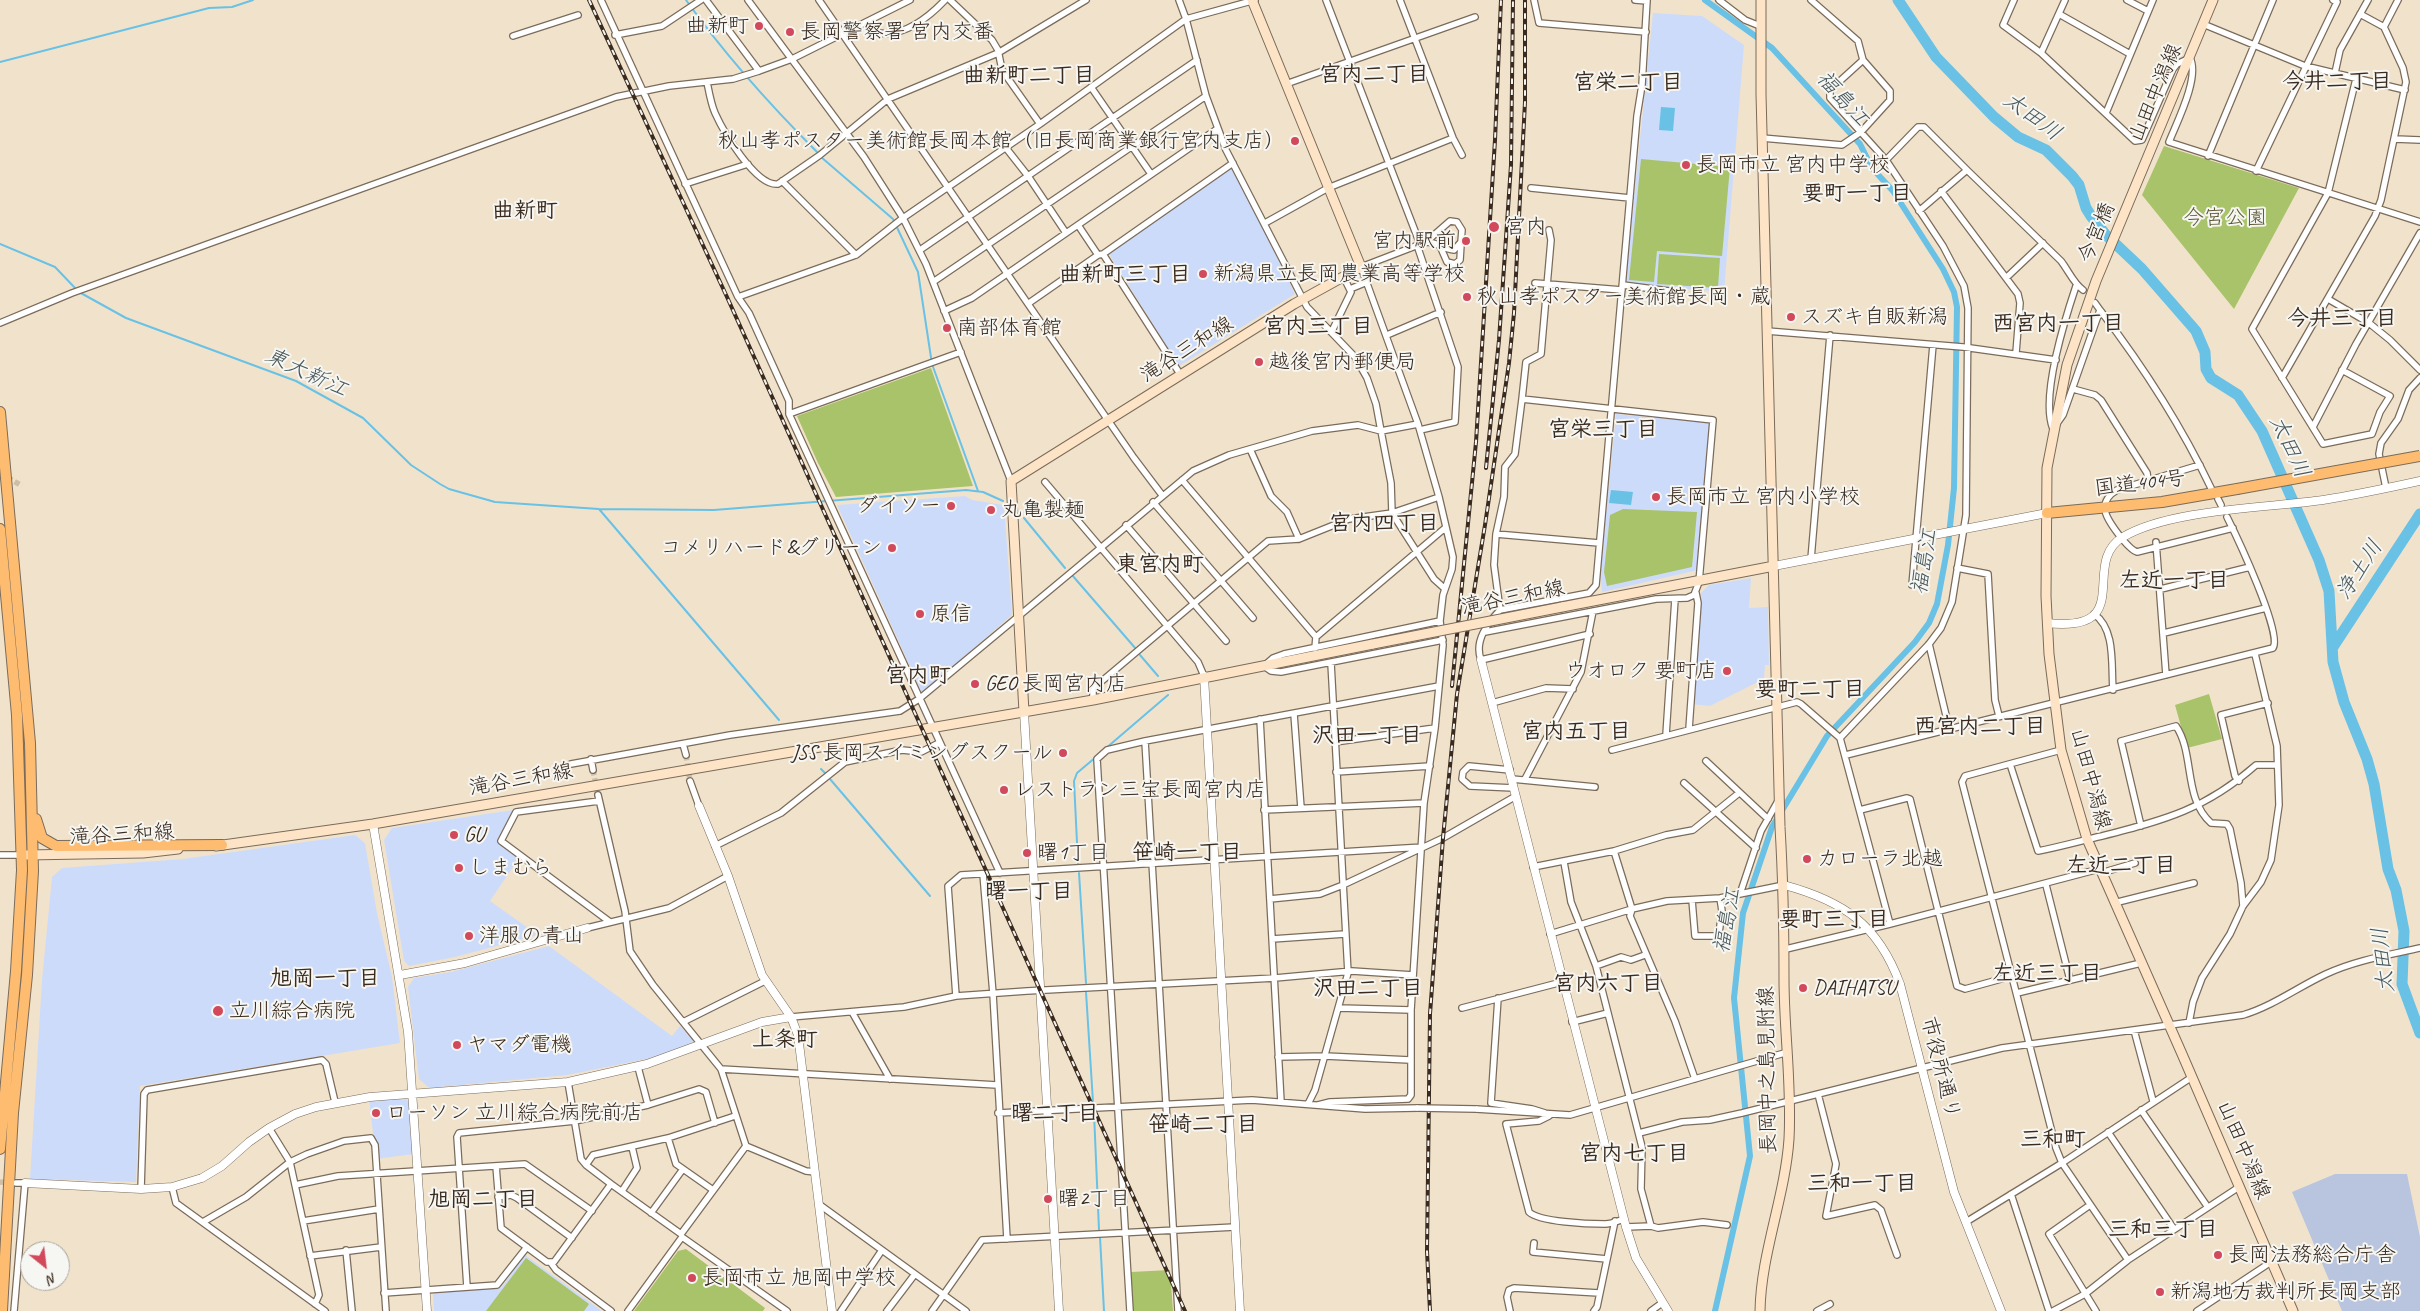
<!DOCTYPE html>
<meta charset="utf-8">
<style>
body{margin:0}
#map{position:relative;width:2420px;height:1311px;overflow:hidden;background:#f1e3cb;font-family:Caveat,sans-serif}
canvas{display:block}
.north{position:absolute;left:20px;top:1241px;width:50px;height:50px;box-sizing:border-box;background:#f6f6f2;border:1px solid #aba49d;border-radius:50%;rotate:151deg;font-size:14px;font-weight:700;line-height:20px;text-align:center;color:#3b2a1e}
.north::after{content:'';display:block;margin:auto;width:18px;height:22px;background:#d1495b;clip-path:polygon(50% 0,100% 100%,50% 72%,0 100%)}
</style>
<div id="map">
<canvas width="2420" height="1311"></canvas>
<div class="north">N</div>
</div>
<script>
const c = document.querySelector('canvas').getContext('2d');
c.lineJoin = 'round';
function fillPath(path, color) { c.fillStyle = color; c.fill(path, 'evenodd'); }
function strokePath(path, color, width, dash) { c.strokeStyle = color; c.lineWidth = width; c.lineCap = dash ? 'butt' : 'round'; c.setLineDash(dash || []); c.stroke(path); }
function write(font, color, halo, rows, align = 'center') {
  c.font = font + ' Caveat,"Klee One",sans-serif'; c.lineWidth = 4; c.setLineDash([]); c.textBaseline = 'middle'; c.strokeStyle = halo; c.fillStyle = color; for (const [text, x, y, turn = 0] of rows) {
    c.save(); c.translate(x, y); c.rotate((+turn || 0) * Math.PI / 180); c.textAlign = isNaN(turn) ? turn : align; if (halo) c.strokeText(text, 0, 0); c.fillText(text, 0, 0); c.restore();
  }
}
const built = new Path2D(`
 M1653 13 1702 16 1744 45 1724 292 1625 284Z
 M1233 167 1295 294 1179 366 1109 254Z
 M1616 414 1710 423 1698 570 1602 592 1600 573Z
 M965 496 972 500 1004 505 1012 615 922 693 837 505Z
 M1751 578 1749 608 1768 607 1769 665H1765L1764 679 1710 706 1691 704 1701 593 1709 585Z
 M513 810 498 841 519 858 490 901 538 935 455 957 409 966 404 961 384 840 392 828Z
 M355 835 365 843 377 913 392 977 400 1043 140 1086 136 1182 30 1179 42 980 52 877 62 868 183 859Z
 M549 946 672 1036 680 1026 693 1039 692 1044 656 1057 567 1075 429 1088 419 1079 408 987 414 978 451 972Z
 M404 1097 410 1103 414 1154 376 1159 369 1099Z
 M525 1255 602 1311H434L433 1294 436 1292 501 1288Z`);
const industrial = new Path2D(`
 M2335 1174H2407L2420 1237V1311H2342L2292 1192Z`);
const green = new Path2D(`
 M2164 146 2299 188 2234 309 2142 195Z
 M1641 159 1730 167 1722 256 1657 251 1654 282 1629 280Z
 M1659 254 1720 258 1718 288 1657 284Z
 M931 368 973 486 836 497 818 463 797 416Z
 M1623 509 1697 512 1692 567 1607 586 1604 572 1610 515Z
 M2209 694 2222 739 2187 748 2175 705Z
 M686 1249 765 1308 763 1311H634L678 1251Z
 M526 1258 589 1304 584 1311H486Z
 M1170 1270 1173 1311H1133L1131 1272Z`);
const water = new Path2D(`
 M1661 107 1675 108 1673 131 1659 130Z
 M1611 490 1633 492 1631 505 1609 503Z`);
const stream = new Path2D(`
 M686 0C725 55 770 105 818 153
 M0 62 209 8 232 7 253 0
 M821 157 893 219 918 272 932 364 978 491
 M0 244 55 267 76 289
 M79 292 126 318 296 381 363 418 411 465 440 484 449 489 495 502 599 509 714 510 966 490 983 492 1003 501
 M599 509 779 720
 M1024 518 1065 568
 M1072 575 1136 649
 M1140 655 1158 676
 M1105 749 1168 695
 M821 769 826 774
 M830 779 930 896
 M1078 863 1074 781 1077 773 1096 757
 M1079 873 1086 983
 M1086 992 1093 1102
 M1094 1113 1099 1230
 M1100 1237 1104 1311`);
const canal = new Path2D(`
 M1705 0 1772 48 1860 144 1872 168 1893 191 1943 269 1954 292 1957 307 1954 488 1948 545 1937 604 1929 623 1915 642 1827 736 1772 827 1743 913 1734 998 1750 1156 1715 1311`);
const river = new Path2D(`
 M1898 0 1936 57 1994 117 2018 137 2046 150 2072 176 2079 185 2086 208 2091 216 2105 234 2142 269 2196 331 2205 352 2206 369 2211 378 2238 395 2262 431 2319 560 2329 591 2333 662 2344 702 2367 759 2374 784 2388 869 2396 890 2404 931 2402 984 2420 1033
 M2333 647 2420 514`);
const minorTunnel = new Path2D(`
 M0 473 22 486
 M686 755 690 781
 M593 770 598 795
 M0 1182 12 1183`);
const minor = new Path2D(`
 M601 0 738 297 749 313 789 401V414L1000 873
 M706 0 759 71
 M748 0 864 157 903 218 926 264 1011 481
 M819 0 1134 458 1162 495
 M950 0 992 40 998 50 1002 70 1040 124
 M1179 0 1186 19 1206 96 1226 150 1307 307 1355 357 1367 378 1376 404 1381 431 1391 483 1392 513 1434 579 1444 588
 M1326 0 1420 244
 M1400 0 1453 138 1462 155
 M1534 0 1539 23 1646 32
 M1635 0 1647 1
 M1719 0 1745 20 1760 26
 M2014 0 2003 25 2041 53 2135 141 2142 140 2173 69 2177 64 2190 58C2200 77 2177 122 2169 142L2420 222
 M2127 0 2148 11
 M2059 14 2130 54
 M2360 14 2384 27
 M868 22 879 33C904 37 929 17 945 0
 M2203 24 2305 66 2405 90
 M615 35 662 26 701 0
 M513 36 578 15
 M2041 53 2065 0
 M2335 73 2340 50 2368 0
 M707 82C709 92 711 104 715 113 723 131 756 187 778 184L820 155 888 99 998 53 1086 0
 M1286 84 1475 17
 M1091 87 1151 174
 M2106 113 2153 0
 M1762 138 1842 145 1861 132 1890 100V91L1863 60 1858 41 1811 0
 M2395 139 2420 140
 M1006 148 1028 176 1066 233
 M2208 156 2273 0
 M1886 160 1918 127H1924L1967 170
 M2256 171 2337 2 2333 0
 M782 181 856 255
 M685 184 748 164
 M1531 188 1630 198
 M1941 191 2018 294 2020 303 2016 353
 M1919 211 1967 170 2061 261C2068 270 2074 284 2083 290
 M1265 223 1328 188 1453 138
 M1078 225 1098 255
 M1417 245 1458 367 1455 422 1420 430
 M1440 246 1447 262 1455 264 1460 260 1461 244
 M920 250 1197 60
 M1103 254 1180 374
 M2007 277 2043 243
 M933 282 1206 96
 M1535 283 1622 290
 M1623 285 1669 291
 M2076 286C2065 319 2040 397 2053 429L2063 415 2100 310 2095 303
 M1350 289 1367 282
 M738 297 856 255 903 218 1040 124 1186 19 1255 0
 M2328 299 2369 323 2390 340 2420 370
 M1029 303 1098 255 1103 254 1233 163
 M2100 310C2142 365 2181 425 2211 488
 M944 311 972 298 1217 129
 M0 323 72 293 616 97 669 86 733 79 759 71 792 59 910 0
 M1332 331 1351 292 1343 276
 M1767 331 1963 347 2056 360
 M1387 335 1441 312
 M2342 370 2390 396 2380 412 2372 434 2323 444 2252 329 2328 193 2356 79
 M2282 378 2375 216 2381 200 2406 82 2403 68 2384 27 2398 0
 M2073 389 2095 395 2101 400 2147 473 2148 480
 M1522 399 1526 362 1541 354 1551 240 1549 230
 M789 414 961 352
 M2313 427 2356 344 2420 233
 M1250 449 1271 496 1287 512 1299 539
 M2200 465 2117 490C2110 494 2104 501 2105 509 2105 519 2128 549 2137 552L2233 528
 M1182 480 1316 637
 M1045 482 1198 662 1204 676
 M2386 488 2379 454 2381 443 2398 419 2409 390 2420 378
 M2218 499 2221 505
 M1153 502 1253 618
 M1126 525 1226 641
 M1496 534 1599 543
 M2156 542 2166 675
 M1811 559 1830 335
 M1957 568 1988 574 1995 700 1999 716
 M1912 585 1933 345
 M2161 589 2250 567
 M2094 614C2116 629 2111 666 2113 690
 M1440 621 1284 654 1273 658 1264 666 1271 671 1281 672 1443 640
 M1485 632 1656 599 1687 598 1694 595 1699 582 1713 420 1522 399 1515 454 1505 467 1504 497 1496 534 1494 565 1500 610
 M2164 633 2266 608
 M1590 634 1481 660C1474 641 1487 624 1500 610L1589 593 1596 585 1637 116 1642 85 1647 0
 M1929 644 1949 728
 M1315 648 1316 637 1445 528
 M1093 700V691L1096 686 1268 541 1299 539 1349 519 1392 513 1439 497
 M1492 703 1546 688 1573 689
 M1294 714 1301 808
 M1260 719 1281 1102
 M1689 729 1698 603 1696 593
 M1666 735 1675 599
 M1840 738 1929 644 1941 628 1952 602 1966 515 1968 308 1964 286 1943 246 1886 160 1830 98V90L1863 60
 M1145 741 1178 1311
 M1335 742 1435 728
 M683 744 686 755
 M1612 750 1797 702 1801 704 1840 738 1890 924
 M2061 750 1965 776 1962 782 2056 1148 2062 1163 2128 1260
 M1846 755 2273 648C2283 634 2236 535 2227 517
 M591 759 593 770
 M1706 761 1768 819
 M571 764 730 735 900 711 919 699 1193 471 1229 455 1312 431 1358 425 1381 431 1418 424
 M2010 764 2038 851C2059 847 2080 841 2102 836 2165 820 2206 809 2256 765H2277
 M1510 770 1469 766 1463 772 1462 779 1470 786 1514 788
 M1336 772 1430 766
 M1512 779 1595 787
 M1525 779 1581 672 1593 611
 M690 781 699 806
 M2239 781 2235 776 2221 715 2268 703
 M1684 783 1756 848
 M598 795 625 911 630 951 653 985 721 1069 746 1146 806 1171 815 1172
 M599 801 516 812 501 841 610 922
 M1264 810 1424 803
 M1860 810 1907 798 1910 799 1957 986 1965 989 2012 976
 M2141 826 2121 741 2176 726C2195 754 2183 798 2211 823L2227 824 2230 829 2241 883 2243 906
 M715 846 781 813 845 762 902 750 921 752 939 743
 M1614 851 1632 909 1630 916 1675 1021 1695 1079
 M0 855H21
 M1564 862 1571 902 1596 966 1642 1147 1641 1189 1651 1226
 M1533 867 1614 851 1666 835 1693 830 1739 793
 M2101 873 2135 863
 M983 874 993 994 1007 1239
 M2046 885 2070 980
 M1740 894 1761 831 1778 801
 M1270 899 1320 894 1343 885 1443 838 1516 796
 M1692 900 1695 936H1715L1719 933 1722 911 1720 898
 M2114 903 2194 883
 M587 928 669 908 728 876
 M1550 934 1632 909 1667 901 1720 898 1784 885
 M1272 939 1345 934
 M1786 949 1890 924 2099 869
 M1596 966 1621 957 1631 960 1645 955
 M2017 993 2141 963
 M956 996 948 886 961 875 1423 847
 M1498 998 1491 1103 1532 1109 1545 1113
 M1339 1008 1411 1010
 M1462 1008 1562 982
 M852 1012 890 1079
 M791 1017 904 1007 956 996 1027 991 1275 978 1352 971 1413 975
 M683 1022 765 981
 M1572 1022 1608 1013
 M2189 1023 2193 1002 2202 978 2230 934 2243 906 2261 882 2271 860 2279 805 2277 746 2255 654
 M2134 1030 2153 1101
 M1278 1057 1325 1056 1410 1060
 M638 1067 648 1105
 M721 1069 997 1085
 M1818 1094 1836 1164 1826 1216 1875 1205 1881 1210 1897 1255
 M1308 1104 1315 1090 1348 973 1331 663
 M1318 1105 1330 1102 1408 1099 1411 1095V1010L1424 803 1435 728 1443 645 1440 621 1443 595 1452 569 1453 557 1439 497 1418 424 1361 267 1426 242 1450 221 1457 222 1462 230 1461 242 1454 250C1443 249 1437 242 1426 242
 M1476 1109 1570 1115 1788 1052
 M2141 1110 2207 1206
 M998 1113 1252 1100 1365 1109 1418 1108
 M1549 1116 1539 1121 1506 1124 1529 1212C1539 1222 1589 1224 1605 1224 1611 1224 1618 1221 1624 1219
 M269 1128 290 1162 319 1295 315 1304
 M2108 1132 2174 1229
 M1639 1133 1682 1122 1710 1120 1742 1113 2002 1048 2243 1015C2273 1006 2298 987 2326 974 2356 960 2389 955 2420 948
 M668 1138 676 1164 713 1190
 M586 1165 593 1155 668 1138 735 1116
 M496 1166 501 1228 547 1262H554L611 1184 586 1165 581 1159 568 1082
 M611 1184 681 1234 746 1146
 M295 1185 338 1176 525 1164 592 1211
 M172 1187 176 1203 325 1311
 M141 1189 144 1094 147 1090 322 1060 326 1064 335 1102
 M622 1191 637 1168 632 1147
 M2011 1194 2049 1311
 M498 1197 511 1195 517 1198 572 1238
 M820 1205 966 1311
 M2090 1205 2049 1234 2096 1311
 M651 1213 683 1169
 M303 1221 379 1209
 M203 1222 246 1197 290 1162 307 1154 344 1141 371 1138 375 1145 386 1311
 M1966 1222 2062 1163 2192 1077
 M1626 1227 1651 1226 1658 1228 1703 1222 1727 1225
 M1534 1243 1533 1252 1607 1259
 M346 1250 352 1311
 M310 1256 381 1247
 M551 1263 556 1270 611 1311
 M467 1287 457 1137 459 1133 575 1121 648 1105 699 1089 706 1092 715 1123
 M384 1293 497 1285 527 1247
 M14 1311 25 1183H16
 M628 1311 682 1237 787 1311
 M841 1311 882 1250
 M887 1311 915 1274
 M932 1311 982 1240 1235 1227
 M1130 1311 1097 759 1107 750 1145 741 1439 686
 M1510 1311 1507 1297 1509 1290 1514 1288 1599 1293
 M1594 1311 1597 1307 1615 1221
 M1651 1311 1662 1303
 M1817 1311 1830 1304
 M2053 1311 2085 1294 2128 1260 2239 1187
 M2197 1311 2271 1262`);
const tertiary = new Path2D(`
 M1774 566 2047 513
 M2047 623C2138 633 2079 563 2123 537 2170 509 2268 508 2323 500 2356 495 2388 488 2420 481
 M1481 660 1626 1227 1636 1258 1668 1311
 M1204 676 1240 1311
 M1024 712 1059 1311
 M699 806 728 876 762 975 791 1017 798 1035 832 1311
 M373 824 408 1032 427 1311
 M1784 885C1843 901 1878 924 1900 984L1954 1192 2001 1311
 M400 975 465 963 587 928
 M25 1183 141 1189 172 1187 202 1178 222 1166 249 1142 269 1128 295 1114 316 1107 370 1097 568 1082 647 1064 762 1022 791 1017`);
const secondary = new Path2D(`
 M2213 0 2096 281 2067 365 2047 468 2046 596 2049 654 2061 750 2087 839 2182 1054 2293 1311
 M1562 607 1774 566
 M1024 712 1011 481 1294 304 1361 267 1252 0
 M216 846 373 824 1093 700 1373 644
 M26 855 143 853 178 849
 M1760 1311C1761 1253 1785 1197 1789 1139 1792 1085 1784 1032 1784 979 1784 929 1783 878 1780 827L1761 94V0`);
const trunk = new Path2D(`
 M0 412 30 743 33 871 27 975 13 1113 2 1311
 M2047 513 2162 502 2237 489
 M0 529 17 715 22 870 16 971 0 1149
 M36 819 42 838 56 846 222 845`);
const rail = new Path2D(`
 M589 0 727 297 1185 1311
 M1486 468 1499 340 1511 165 1513 0
 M1452 686 1476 442 1495 140 1501 0
 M1430 1311 1427 1251 1430 1014 1443 838 1457 694 1485 525 1509 363 1514 313 1525 102V0`);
const minorBridge = new Path2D(`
 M1418 1108 1476 1109`);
const secondaryBridge = new Path2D(`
 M1373 644 1562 607`);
const trunkBridge = new Path2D(`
 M2237 489 2420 456`);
const markers = [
 [759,26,5,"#d1495b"],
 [790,32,5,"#d1495b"],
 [1295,141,5,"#d1495b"],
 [1686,165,5,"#d1495b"],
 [1494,227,6,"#d1495b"],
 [1466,241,5,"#d1495b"],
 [1203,274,5,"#d1495b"],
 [1467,297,5,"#d1495b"],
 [1791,317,5,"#d1495b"],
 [947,328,5,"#d1495b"],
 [1259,362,5,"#d1495b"],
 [1656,497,5,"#d1495b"],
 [951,506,5,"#d1495b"],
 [991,510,5,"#d1495b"],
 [892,548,5,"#d1495b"],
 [920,614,5,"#d1495b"],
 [1727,671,5,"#d1495b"],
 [975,684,5,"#d1495b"],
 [1063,753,5,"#d1495b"],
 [1004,790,5,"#d1495b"],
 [454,835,5,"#d1495b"],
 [1027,853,5,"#d1495b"],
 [1807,859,5,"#d1495b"],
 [459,868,5,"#d1495b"],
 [469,936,5,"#d1495b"],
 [1803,988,5,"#d1495b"],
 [218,1011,6,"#d1495b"],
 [457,1045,5,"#d1495b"],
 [376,1113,5,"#d1495b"],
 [1048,1199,5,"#d1495b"],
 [2218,1255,5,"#d1495b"],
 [692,1278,5,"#d1495b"],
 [2160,1292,5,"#d1495b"]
];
const poiNames = [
 ["曲新町",749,26,"right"],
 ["長岡警察署 宮内交番",800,32],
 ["秋山孝ポスター美術館長岡本館（旧長岡商業銀行宮内支店）",1285,141,"right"],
 ["長岡市立 宮内中学校",1696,165],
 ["宮内",1505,227],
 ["宮内駅前",1456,241,"right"],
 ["新潟県立長岡農業高等学校",1213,274],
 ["秋山孝ポスター美術館長岡・蔵",1477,297],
 ["スズキ自販新潟",1801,317],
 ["南部体育館",957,328],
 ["越後宮内郵便局",1269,362],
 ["長岡市立 宮内小学校",1666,497],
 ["ダイソー",941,506,"right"],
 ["丸亀製麺",1001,510],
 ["コメリハード&グリーン",882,548,"right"],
 ["原信",930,614],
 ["ウオロク 要町店",1717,671,"right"],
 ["GEO 長岡宮内店",985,684],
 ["JSS 長岡スイミングスクール",1053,753,"right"],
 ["レストラン三宝長岡宮内店",1014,790],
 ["GU",464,835],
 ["曙1丁目",1037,853],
 ["カローラ北越",1817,859],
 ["しまむら",469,868],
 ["洋服の青山",479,936],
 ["DAIHATSU",1813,988],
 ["立川綜合病院",229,1011],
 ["ヤマダ電機",467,1045],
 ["ローソン 立川綜合病院前店",386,1113],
 ["曙2丁目",1058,1199],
 ["長岡法務総合庁舎",2228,1255],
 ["長岡市立 旭岡中学校",702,1278],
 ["新潟地方裁判所長岡支部",2170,1292]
];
const streetNames = [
 ["山田中潟線",2156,93,-67],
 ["今宮橋",2097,233,-67],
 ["滝谷三和線",1187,350,-32],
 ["国道404号",2140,484,-7],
 ["滝谷三和線",1513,598,-11],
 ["山田中潟線",2090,779,75],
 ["滝谷三和線",521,780,-10],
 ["滝谷三和線",122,835,-3],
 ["市役所通り",1940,1068,76],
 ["長岡中之島見附線",1768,1070,-91],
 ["山田中潟線",2243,1150,67]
];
const parkNames = [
 ["今宮公園",2225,218]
];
const neighbourhoodNames = [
 ["宮内二丁目",1374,75],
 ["曲新町二丁目",1029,76],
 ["今井二丁目",2337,82],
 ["宮栄二丁目",1628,83],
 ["要町一丁目",1857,194],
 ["曲新町",525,211],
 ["曲新町三丁目",1125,275],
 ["今井三丁目",2342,319],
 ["西宮内一丁目",2058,324],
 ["宮内三丁目",1318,327],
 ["宮栄三丁目",1603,430],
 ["宮内四丁目",1384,524],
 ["東宮内町",1160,565],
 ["左近一丁目",2174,581],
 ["宮内町",918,676],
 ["要町二丁目",1810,690],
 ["西宮内二丁目",1980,727],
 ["宮内五丁目",1576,732],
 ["沢田一丁目",1367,736],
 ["笹崎一丁目",1187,853],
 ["左近二丁目",2121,866],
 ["曙一丁目",1029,892],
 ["要町三丁目",1834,920],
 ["左近三丁目",2047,974],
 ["旭岡一丁目",325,979],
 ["宮内六丁目",1608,984],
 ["沢田二丁目",1368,989],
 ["上条町",785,1040],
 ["曙二丁目",1055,1114],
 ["笹崎二丁目",1203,1125],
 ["三和町",2053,1140],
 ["宮内七丁目",1634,1154],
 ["三和一丁目",1862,1184],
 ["旭岡二丁目",483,1200],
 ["三和三丁目",2163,1230]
];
const waterNames = [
 ["福島江",1842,99,48],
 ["太田川",2032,117,36],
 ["東大新江",306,373,25],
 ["太田川",2289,447,65],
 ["福島江",1925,562,-80],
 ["浄土川",2360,570,-57],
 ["福島江",1728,921,-79],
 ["太田川",2384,960,-96]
];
fillPath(built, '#cddbfa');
fillPath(industrial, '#b9c5de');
fillPath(green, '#a8c36a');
fillPath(water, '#69c1e6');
strokePath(stream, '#69c1e6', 2);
strokePath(canal, '#69c1e6', 6);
strokePath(river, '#69c1e6', 11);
strokePath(minorTunnel, '#cdbea8', 5.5, [5.5, 3]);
strokePath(minor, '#7b6b5b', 8);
strokePath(tertiary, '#7b6b5b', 9);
strokePath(secondary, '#7b6b5b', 11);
strokePath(trunk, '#7b6b5b', 12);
strokePath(minor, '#fff', 5.5);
strokePath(tertiary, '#fff', 8);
strokePath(secondary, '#fee4c6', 9);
strokePath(trunk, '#fdbc70', 10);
strokePath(rail, '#3b2a1e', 4);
strokePath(rail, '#f6f6f2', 2, [5.5]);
strokePath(minorBridge, '#7b6b5b', 8, []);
strokePath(secondaryBridge, '#7b6b5b', 11, []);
strokePath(trunkBridge, '#7b6b5b', 12, []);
strokePath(minorBridge, '#fff', 5.5);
strokePath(secondaryBridge, '#fee4c6', 9);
strokePath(trunkBridge, '#fdbc70', 10);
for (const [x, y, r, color] of markers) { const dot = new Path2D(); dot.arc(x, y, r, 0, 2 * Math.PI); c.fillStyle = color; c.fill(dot); strokePath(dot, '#f6f6f2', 2); }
write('21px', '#3b2a1e', '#f6f6f2', poiNames, 'left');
write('21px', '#3b2a1e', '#f6f6f2', streetNames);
write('21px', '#5c5835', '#f6f6f2', parkNames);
write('bold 22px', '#3b2a1e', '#f6f6f2', neighbourhoodNames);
write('italic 22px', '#49575a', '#f6f6f2', waterNames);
</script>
